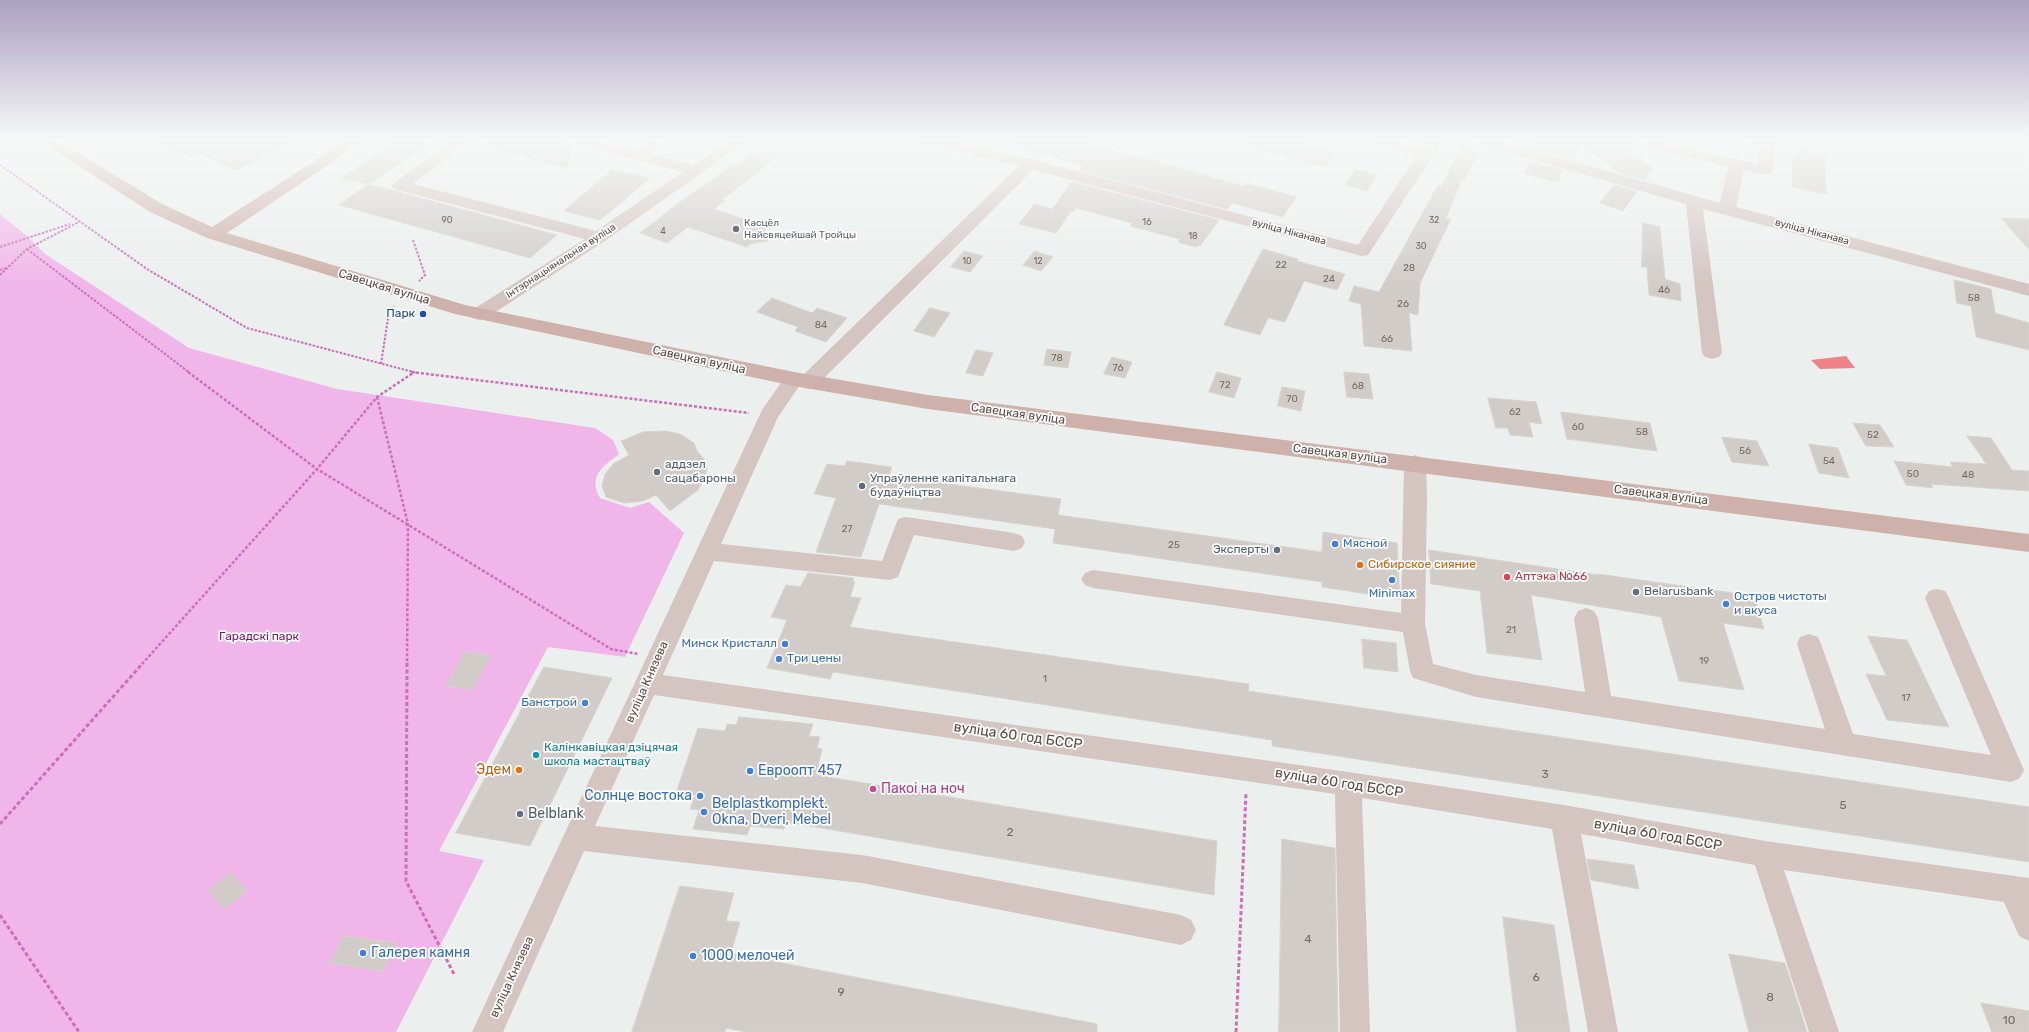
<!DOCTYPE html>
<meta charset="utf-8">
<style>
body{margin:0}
canvas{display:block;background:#ebefee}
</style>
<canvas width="2029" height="1032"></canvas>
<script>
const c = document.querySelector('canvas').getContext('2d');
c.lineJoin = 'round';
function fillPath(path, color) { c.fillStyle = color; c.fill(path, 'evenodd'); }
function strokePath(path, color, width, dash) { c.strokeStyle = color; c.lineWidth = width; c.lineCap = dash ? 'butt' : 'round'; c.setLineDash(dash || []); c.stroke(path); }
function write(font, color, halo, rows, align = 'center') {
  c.font = font + ' Rubik,sans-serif'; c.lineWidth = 3.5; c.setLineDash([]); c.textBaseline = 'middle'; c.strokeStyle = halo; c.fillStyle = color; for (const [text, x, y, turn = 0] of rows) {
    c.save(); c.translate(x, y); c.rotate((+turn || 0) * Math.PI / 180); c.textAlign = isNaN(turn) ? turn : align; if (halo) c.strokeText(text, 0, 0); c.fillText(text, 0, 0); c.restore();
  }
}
const green = new Path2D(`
 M0 214 28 237 45 254 189 348 337 389 595 428 613 440 619 454C602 467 588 476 600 498L630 508 649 502 684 533 625 657 548 647 439 851 484 860 396 1032H0Z`);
const water = new Path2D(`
 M1846 356 1855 368 1820 369 1811 360Z`);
const building = new Path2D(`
 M152 140H295L236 170 200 153 191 157Z
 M398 140H433L369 184 342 178Z
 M484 140H547L571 147 567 168 484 146Z
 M1013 140H1076L1123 154 1124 152 1243 186 1246 183 1296 197 1283 217 1232 203 1227 209 1080 171 1084 166 1012 145Z
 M1246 140H1293L1336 152 1325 167 1245 146Z
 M1537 140H1633L1631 152 1653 168 1645 180 1619 173 1581 143 1575 160 1534 149Z
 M1461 146 1480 151 1464 180 1462 179 1446 218 1451 219 1420 283 1418 315 1409 313 1412 351 1364 346 1361 304 1349 301 1354 286 1379 292 1438 185 1442 186Z
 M758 148 779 155 722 200 724 201 714 209 764 226 768 241 750 244 747 247 688 227 667 243 640 233 680 202 734 164 737 165Z
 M1797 148 1825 154 1826 194 1792 187 1793 155H1797Z
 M1530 161 1562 170 1558 182 1525 174Z
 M1355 169 1377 175 1367 191 1345 185Z
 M612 170 650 178 600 220 564 211Z
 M1072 182 1219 220 1200 246 1198 245 1196 247 1178 242 1180 239 1130 226 1132 223 1076 208 1073 212 1071 211 1056 233 1019 224 1034 204 1052 209Z
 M369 184 557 235 530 258 339 205Z
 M1614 185 1637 191 1623 211 1600 203Z
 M2001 218 2029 219V249Z
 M1643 223 1660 227 1665 279 1680 284 1681 301 1649 295 1647 267H1642Z
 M1263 249 1298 259 1297 261 1345 274 1337 290 1304 281 1285 322 1268 318 1260 335 1224 325Z
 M964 251 983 256 970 272 951 267Z
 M1035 251 1053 257 1041 271 1023 265Z
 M1954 280 1991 289 1995 313 2029 323V350L1976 337 1971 306 1957 303Z
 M772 298 812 313 817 308 847 318 826 342 795 331 798 327 757 312Z
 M930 308 950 313 934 337 914 331Z
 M1047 349 1071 352 1068 368 1044 365Z
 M976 350 993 353 983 376 966 373Z
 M1112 357 1132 362 1125 378 1104 374Z
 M1217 372 1241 378 1234 398 1209 392Z
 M1344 372 1369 374 1373 399 1347 397Z
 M1282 387 1305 391 1301 411 1278 406Z
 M1488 398 1536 402 1542 424 1529 422 1533 437 1510 435 1508 428H1496Z
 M1561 412 1650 423 1657 451 1567 439Z
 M1853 423 1880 425 1894 447 1866 446Z
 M665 431 680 434 694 443 697 451 704 459 707 469 704 480 698 490 670 511 656 495 643 501 624 503 606 497 602 486 605 474 613 464 629 455 621 441 643 432Z
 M1967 436 1991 438 2012 470 2029 471V491L1931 484 1933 488 1906 485 1894 461 1953 467 1950 462 1986 464Z
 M1722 437 1757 441 1769 466 1732 462Z
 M1809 444 1838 448 1849 478 1819 473Z
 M847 461 892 467 889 476 1061 499 1058 515 1322 552 1323 532 1397 543 1400 599 1322 587V582L1053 543 1055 529 879 504 861 557 816 552 836 498 814 494 827 464 845 466Z
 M1429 550 1598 575V574L1754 596 1764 629 1723 623 1744 690 1679 681 1661 617 1531 595 1542 660 1487 653 1480 591 1431 584Z
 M808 573 854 578 853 581 855 582 850 597 861 598 850 627 1249 684 1248 691 2029 807V862L1272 746V740L833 672 830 679 767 668 787 620 771 617 786 585 800 587Z
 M1868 636 1907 640 1949 727 1887 720 1866 674 1886 676Z
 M1362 639 1396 643 1398 672 1364 668Z
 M465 652 491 655 472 690 446 686Z
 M544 667 612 678 530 846 456 833Z
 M739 717 813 724 809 736 820 737 817 748 822 749 816 775 1217 841 1214 895 786 822 784 829 750 826 747 835 693 829 699 810 690 809 695 795 676 793 698 728 725 731 727 724 736 725Z
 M1282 839 1335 848 1338 1032H1279Z
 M1587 859 1634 865 1639 889 1591 880Z
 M231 873 247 891 224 909 209 891Z
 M680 886 734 893 726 921 740 922 731 953 1097 1024V1032H745L726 1028 725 1032H632Z
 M1503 917 1554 925 1570 1032H1517Z
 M344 936 397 943 383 971 330 963Z
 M1729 954 1785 963 1807 1032H1749Z
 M1981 1003 2029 1011V1032H1992Z`);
const pathFar2 = new Path2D(`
 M0 165 147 269 247 328 417 373
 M413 240 425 275 419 281
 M0 247 70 224
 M27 249 190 373
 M0 270 6 268
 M0 275 27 249 79 222
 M381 364 389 312 394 306`);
const pathFar1 = new Path2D(`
 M188 372 317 469 611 649 638 654
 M411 372 749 413
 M377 397 408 524 407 664
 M142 664 317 469 377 397 413 373`);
const path = new Path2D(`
 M407 663 406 881 455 976
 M0 824 143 663
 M0 915 79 1032
 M1236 1032 1246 792`);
const minor = new Path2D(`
 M452 140H469L413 184 596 231 683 172 570 143 568 140H595L636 151 648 140H665L651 155 693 165 730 140H748L605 241 486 318 479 320 472 318 470 314 472 310 585 239 394 189 392 186 394 183Z
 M917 140H946L1030 159 1358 245 1416 156 1372 143 1370 140H1395L1422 148 1427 140H1443L1368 255 1362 256 1033 170 815 387 808 389 800 385 778 417 721 544 882 561 898 519 906 517 1014 533 1022 536 1025 542 1022 548 1014 551 914 535 898 577 890 580 714 561 663 675 1348 772 1564 805 1765 841 2029 878V941L2019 936 2004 902 1784 870 1839 1032H1809L1755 865 1581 834 1618 1032H1588L1552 829 1362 798 1370 1032H1340L1335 794 654 695 595 826 862 855 1181 915 1191 920 1196 930 1191 940 1181 945 862 883 584 851 503 1032H472L762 410 787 374 794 372 802 376 1019 166 919 143Z
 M1472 140H1497L1720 203 1728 167 1646 148 1643 145 1644 140H1660L1659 142 1758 164 1759 146 1747 143 1745 140H1773L1775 143 1773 170 1771 173 1765 175 1744 170 1736 207 2029 284V296L1703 209 1722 353 1719 357 1712 359 1705 357 1702 353 1686 204 1474 143Z
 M1415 455 1422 458 1426 463 1427 498 1425 624 1433 664 1476 675 1585 692 1574 618 1578 611 1586 608 1594 611 1598 618 1611 696 1825 729 1797 644 1800 637 1809 634 1818 637 1821 644 1853 734 1991 755 1925 598 1929 591 1937 589 1945 591 1949 598 2024 770 2020 778 2011 782 1476 697 1413 678 1410 671 1403 632 1093 588 1085 585 1081 579 1085 573 1093 570 1401 613 1404 463 1408 458Z`);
const major = new Path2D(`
 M39 140H57L162 204 212 227 347 140H365L227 233 465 305 794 372 928 395 2029 534V552L928 409 794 386 455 314 207 238 150 212Z`);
const markers = [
 [736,229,4,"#6b7280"],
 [423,314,4,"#1a4fb4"],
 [657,472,4,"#5c6f8a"],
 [862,486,4,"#5c6f8a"],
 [1335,544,4,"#3f7fe0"],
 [1277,550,4,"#5c6f8a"],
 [1360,565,4,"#e8710a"],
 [1507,577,4,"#e0444e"],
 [1392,580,4,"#3f7fe0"],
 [1636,592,4,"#5c6f8a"],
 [1726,604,4,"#3f7fe0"],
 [785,644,4,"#3f7fe0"],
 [779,659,4,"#3f7fe0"],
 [585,703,4,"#3f7fe0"],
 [536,755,4,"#0f9aa8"],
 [519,770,4,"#e8710a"],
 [750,771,4,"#3f7fe0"],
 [873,789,4,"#d1479c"],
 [700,796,4,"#3f7fe0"],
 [704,812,4,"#3f7fe0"],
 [520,814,4,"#5c6f8a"],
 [363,953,4,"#3f7fe0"],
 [693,956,4,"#3f7fe0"]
];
const farNumbernames = [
 ["90",447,220],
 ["32",1434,220],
 ["16",1147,222],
 ["4",663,231],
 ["18",1193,236],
 ["30",1421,246],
 ["10",967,261],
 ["12",1038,261]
];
const farWorshipnames = [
 ["Касцёл",744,223],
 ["Найсвяцейшай Тройцы",744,235]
];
const farStreetnames = [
 ["вуліца Ніканава",1289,232,15],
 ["вуліца Ніканава",1812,232,15],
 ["Інтэрнацыянальная вуліца",561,261,-33]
];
const numberNames = [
 ["22",1281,265],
 ["28",1409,268],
 ["24",1329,279],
 ["46",1664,290],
 ["58",1974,298],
 ["26",1403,304],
 ["84",821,325],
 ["66",1387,339],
 ["78",1057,358],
 ["76",1118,368],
 ["72",1225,385],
 ["68",1358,386],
 ["70",1292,399],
 ["62",1515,412],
 ["60",1578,427],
 ["58",1642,432],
 ["52",1873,435],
 ["56",1745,451],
 ["54",1829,461],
 ["50",1913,474],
 ["48",1968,475],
 ["27",847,529],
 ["25",1174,545],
 ["21",1511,630],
 ["19",1704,661],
 ["1",1045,679],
 ["17",1906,698]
];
const streetNames = [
 ["Савецкая вуліца",384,287,17],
 ["Савецкая вуліца",699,360,12],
 ["Савецкая вуліца",1018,414,8],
 ["Савецкая вуліца",1340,454,7],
 ["Савецкая вуліца",1661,495,7],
 ["вуліца Князева",647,682,-66],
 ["вуліца Князева",512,977,-65]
];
const transitNames = [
 ["Парк",415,314]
];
const serviceNames = [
 ["аддзел",665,465],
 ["сацабароны",665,479],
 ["Упраўленне капітальнага",870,479],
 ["будаўніцтва",870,493],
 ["Эксперты",1269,550,"right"],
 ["Belarusbank",1644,592]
];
const shopNames = [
 ["Мясной",1343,544],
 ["Minimax",1392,594,"center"],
 ["Остров чистоты",1734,597],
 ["и вкуса",1734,611],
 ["Минск Кристалл",777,644,"right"],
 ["Три цены",787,659],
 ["Банстрой",577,703,"right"]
];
const foodNames = [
 ["Сибирское сияние",1368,565]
];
const healthNames = [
 ["Аптэка №66",1515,577]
];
const parkNames = [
 ["Гарадскі парк",259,637]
];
const cultureNames = [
 ["Калінкавіцкая дзіцячая",544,748],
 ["школа мастацтваў",544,762]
];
const nearNumbernames = [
 ["3",1545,775],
 ["5",1843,806],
 ["2",1010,833],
 ["4",1308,940],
 ["6",1536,978],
 ["9",841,993],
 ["8",1770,998],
 ["10",2009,1021]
];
const nearStreetnames = [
 ["вуліца 60 год БССР",1018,736,8],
 ["вуліца 60 год БССР",1339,783,9],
 ["вуліца 60 год БССР",1658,835,10]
];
const nearFoodnames = [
 ["Эдем",511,770]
];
const nearShopnames = [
 ["Евроопт 457",758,771],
 ["Солнце востока",692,796,"right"],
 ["Belplastkomplekt.",712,804],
 ["Okna, Dveri, Mebel",712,820],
 ["Галерея камня",371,953],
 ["1000 мелочей",701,956]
];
const nearHotelnames = [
 ["Пакоі на ноч",881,789]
];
const nearServicenames = [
 ["Belblank",528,814]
];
fillPath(green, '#f0b6ea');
fillPath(water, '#ef8189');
fillPath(building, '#d1ccc8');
strokePath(building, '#d8d3cf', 1);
strokePath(pathFar2, '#cf6db9', 2, [2.5, 1.5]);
strokePath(pathFar1, '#cf6db9', 2.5, [3, 2]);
strokePath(path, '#cf6db9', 3, [4, 2.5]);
fillPath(minor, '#d4c5c1');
fillPath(major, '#cdb1aa');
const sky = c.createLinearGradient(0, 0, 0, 285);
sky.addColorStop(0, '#aba0c2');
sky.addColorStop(0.49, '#f6f8f7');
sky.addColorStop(1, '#f6f8f700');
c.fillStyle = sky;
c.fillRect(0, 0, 2029, 285);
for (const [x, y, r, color] of markers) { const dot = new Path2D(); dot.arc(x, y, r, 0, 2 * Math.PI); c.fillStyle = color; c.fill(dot); strokePath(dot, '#fff', 1.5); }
write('9px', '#786964', null, farNumbernames);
write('10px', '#5b616d', '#fff', farWorshipnames, 'left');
write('10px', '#5a4843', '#fff', farStreetnames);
write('10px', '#786964', null, numberNames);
write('12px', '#5a4843', '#fff', streetNames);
write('12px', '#164399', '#fff', transitNames, 'right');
write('12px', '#4e5e75', '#fff', serviceNames, 'left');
write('12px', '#366cbe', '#fff', shopNames, 'left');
write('12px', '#c56008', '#fff', foodNames, 'left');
write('12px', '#be3a42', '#fff', healthNames, 'left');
write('12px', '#7d1266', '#fff', parkNames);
write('12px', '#0d838f', '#fff', cultureNames, 'left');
write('12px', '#786964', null, nearNumbernames);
write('14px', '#5a4843', '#fff', nearStreetnames);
write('14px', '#c56008', '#fff', nearFoodnames, 'right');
write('14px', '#366cbe', '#fff', nearShopnames, 'left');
write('14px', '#b23c85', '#fff', nearHotelnames, 'left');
write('14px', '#4e5e75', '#fff', nearServicenames, 'left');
</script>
